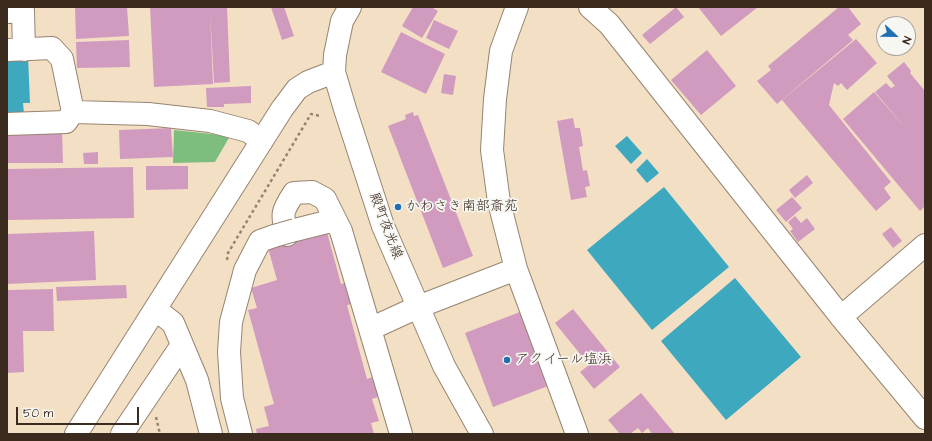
<!DOCTYPE html>
<meta charset="utf-8">
<style>
body{margin:0}
#map{position:relative;width:932px;height:441px;overflow:hidden;background:#f3dfc3;font-family:"Architects Daughter",sans-serif}
canvas{display:block}
.frame{position:absolute;inset:0;border:8px solid #3b2a1e;pointer-events:none}
.north{position:absolute;left:876px;top:16px;width:40px;height:40px;box-sizing:border-box;background:#f6f6f2;border:1px solid #aba49d;border-radius:50%;rotate:112deg;font-size:11px;font-weight:700;line-height:16px;text-align:center;color:#3b2a1e}
.north::after{content:'';display:block;margin:auto;width:14px;height:18px;background:#1f6fb2;clip-path:polygon(50% 0,100% 100%,50% 72%,0 100%)}
.scale{position:absolute;left:16px;top:407px;width:123px;height:18px;box-sizing:border-box;border:2px solid #3b2a1e;border-top:0;padding-left:5px;font-size:12px;line-height:14px;white-space:nowrap;color:#3b2a1e;-webkit-text-stroke:3px #f6f6f2;paint-order:stroke}
</style>
<div id="map">
<canvas width="932" height="441"></canvas>
<div class="frame"></div>
<div class="north">N</div>
<div class="scale">50 m</div>
</div>
<script>
const c = document.querySelector('canvas').getContext('2d');
c.lineJoin = 'round';
function fillPath(path, color) { c.fillStyle = color; c.fill(path, 'evenodd'); }
function strokePath(path, color, width, dash) { c.strokeStyle = color; c.lineWidth = width; c.lineCap = dash ? 'butt' : 'round'; c.setLineDash(dash || []); c.stroke(path); }
function write(font, color, halo, rows, align = 'center') {
  c.font = font + ' "Architects Daughter","Klee One",sans-serif'; c.lineWidth = 3.5; c.setLineDash([]); c.textBaseline = 'middle'; c.strokeStyle = halo; c.fillStyle = color; for (const [text, x, y, turn = 0] of rows) {
    c.save(); c.translate(x, y); c.rotate((+turn || 0) * Math.PI / 180); c.textAlign = isNaN(turn) ? turn : align; if (halo) c.strokeText(text, 0, 0); c.fillText(text, 0, 0); c.restore();
  }
}
const forest = new Path2D(`
 M174 130 230 136 215 162 173 163Z`);
const water = new Path2D(`
 M28 56 30 103H23L24 114H7V57Z
 M627 136 642 153 631 164 615 146Z
 M647 159 659 173 647 183 636 170Z
 M664 187 729 267 652 330 587 250Z
 M735 278 801 357 726 420 661 341Z`);
const building = new Path2D(`
 M75 7H127L129 36 76 39Z
 M150 7H227L230 82 214 83 210 12 213 84 154 87Z
 M271 7H284L294 36 282 40Z
 M413 7H431L438 11 422 38 402 26Z
 M676 7 684 17 650 44 642 35Z
 M698 7H758L721 36Z
 M839 7H848L861 24 848 35 853 40 777 104 757 81 771 70 768 66Z
 M434 20 458 31 449 49 426 38Z
 M401 32 445 54 426 94 381 72Z
 M856 39 877 63 847 90 841 83 838 86 834 83 829 105 891 182 884 188 891 198 876 211 782 100Z
 M129 40 130 67 77 68 76 42Z
 M707 50 736 86 701 115 671 80Z
 M904 62 911 71 910 73 925 91V206L920 211 843 119 874 92 908 131 875 92 886 83 891 88 895 86 887 76Z
 M444 74 456 76 453 95 441 93Z
 M251 86V103L224 104V107H207L206 88Z
 M413 112 414 116 418 115 473 256 443 268 388 126 406 119 405 115Z
 M573 118 575 128H580L583 146 579 147 583 171 587 170 590 186 585 187 587 197 571 200 557 121Z
 M171 128 173 157 120 159 119 130Z
 M62 130 63 163H7V131Z
 M98 152V164H84L83 153Z
 M146 166H188V189L146 190Z
 M133 167 134 218 7 220V169Z
 M807 175 813 183 795 198 789 190Z
 M792 197 802 208 786 222 776 210Z
 M795 216 801 223 807 218 815 229 798 242 790 231 793 229 788 222Z
 M891 227 902 241 893 248 882 234Z
 M94 231 96 280 7 284V234Z
 M327 232 341 284 349 282 355 303 347 305 367 379 376 376 381 396 372 399 379 421 371 423 374 434H257L256 429 269 426 264 407 274 404 248 310 257 308 251 288 277 280 268 248Z
 M126 285 127 298 57 301 56 287Z
 M53 289 54 331H23L24 372 7 373V290Z
 M573 309 620 367 594 389 580 372 589 365 555 323Z
 M520 312 548 386 493 407 465 333Z
 M641 393 675 434H652L648 428 642 433 638 428 630 434H620L608 420Z`);
const path = new Path2D(`
 M227 260 228 253 311 114 320 116
 M156 417 160 434`);
const minor = new Path2D(`
 M350 7 342 21 335 55 334 72 345 109 383 226 444 366 482 434
 M517 7 501 51 495 99 492 150 499 202 516 269 577 434
 M590 7 609 24 841 317 925 418
 M7 12 23 11 24 50
 M7 50 52 48 62 59 73 112
 M7 124 66 122 73 112 148 114 210 121 248 131 262 141
 M295 230 335 220
 M287 235C281 214 282 211 294 193L312 192 325 199 341 231 370 329 418 307 516 269
 M155 309 173 323 197 380 211 434
 M841 317 925 245
 M370 329 401 434
 M76 434 282 109 297 89 308 82 334 72
 M122 434 182 345
 M241 434 232 398 229 352 231 322 245 270 260 241 274 236`);
const minorBridge = new Path2D(`
 M274 236 295 230`);
const markers = [
 [398,207,4,"#1f6fb2"],
 [507,360,4,"#1f6fb2"]
];
const poiNames = [
 ["かわさき南部斎苑",406,207],
 ["アクイール塩浜",515,360]
];
const streetNames = [
 ["殿町夜光線",385,226,69]
];
fillPath(forest, '#7dbd7e');
fillPath(water, '#3ea8be');
fillPath(building, '#d19bbf');
strokePath(minor, '#978470', 24);
strokePath(path, '#978470', 2.5, [3, 3]);
strokePath(minor, '#fff', 22);
strokePath(minorBridge, '#978470', 24, []);
strokePath(minorBridge, '#fff', 22);
for (const [x, y, r, color] of markers) { const dot = new Path2D(); dot.arc(x, y, r, 0, 2 * Math.PI); c.fillStyle = color; c.fill(dot); strokePath(dot, '#f6f6f2', 1.5); }
write('14px', '#3b2a1e', '#f6f6f2', poiNames, 'left');
write('14px', '#3b2a1e', '#f6f6f2', streetNames);
</script>
